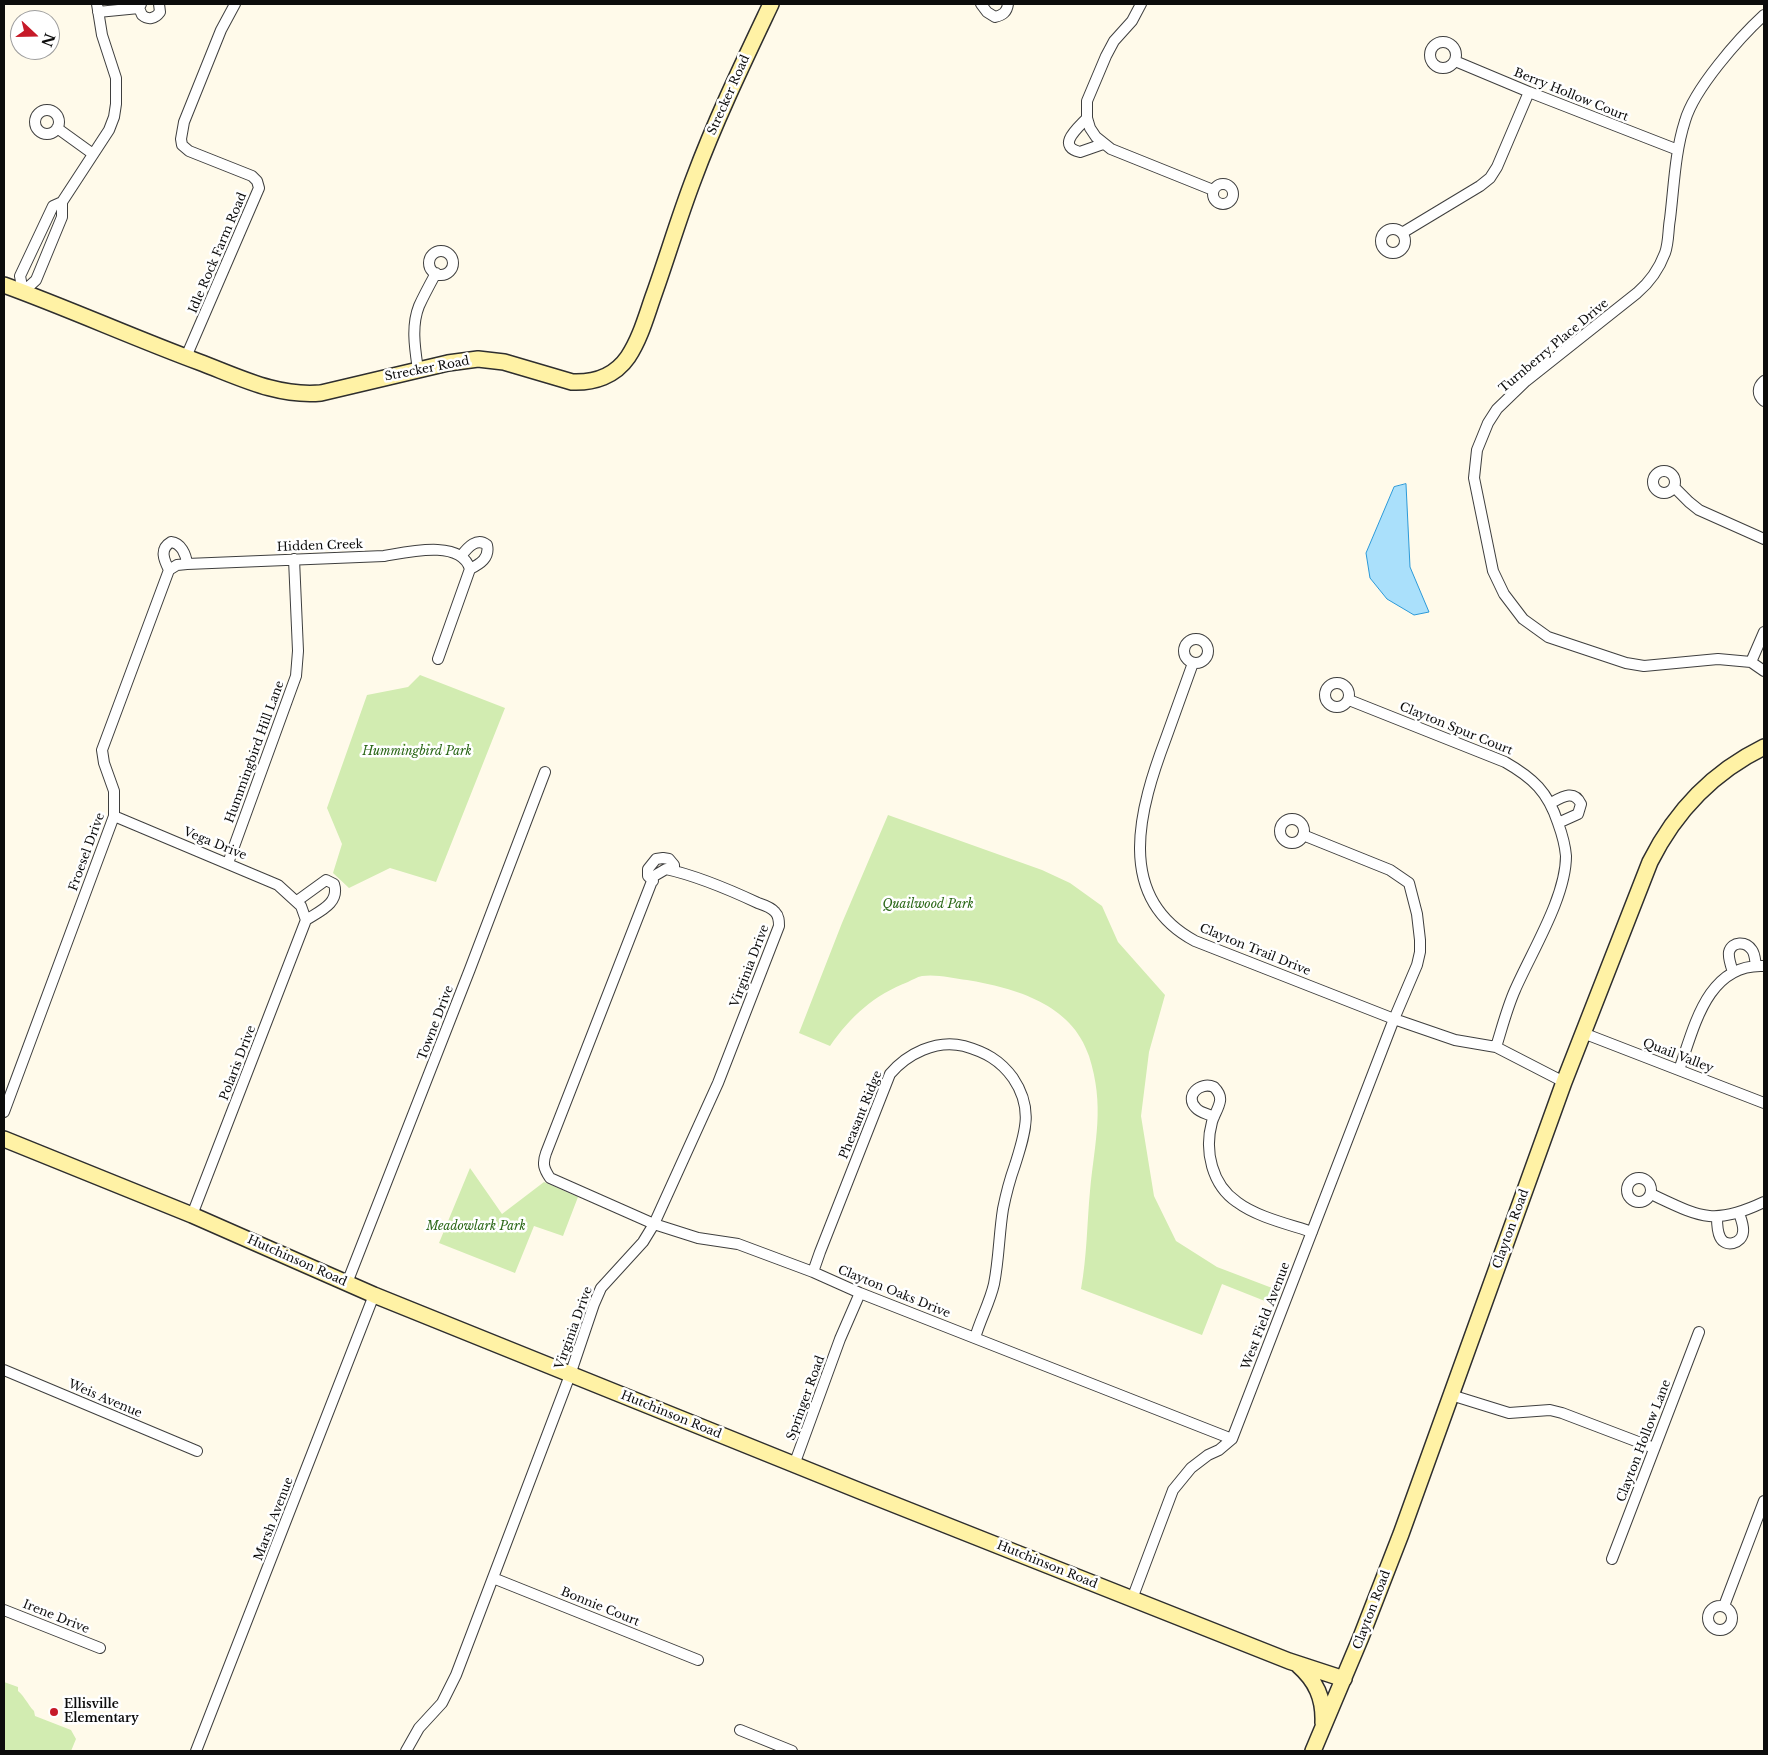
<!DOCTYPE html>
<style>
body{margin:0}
#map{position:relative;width:1768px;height:1755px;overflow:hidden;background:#fffaea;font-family:"Libre Baskerville",serif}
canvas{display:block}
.frame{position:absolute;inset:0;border:5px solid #0c0c0c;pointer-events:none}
.north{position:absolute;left:10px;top:10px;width:50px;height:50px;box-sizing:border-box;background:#fff;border:1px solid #9e9e9e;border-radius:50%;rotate:111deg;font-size:14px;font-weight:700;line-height:20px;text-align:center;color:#0c0c0c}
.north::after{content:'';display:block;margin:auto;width:18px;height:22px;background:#c61a28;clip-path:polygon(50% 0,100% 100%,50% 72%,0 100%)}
</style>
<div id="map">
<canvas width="1768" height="1755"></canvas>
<div class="frame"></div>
<div class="north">N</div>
</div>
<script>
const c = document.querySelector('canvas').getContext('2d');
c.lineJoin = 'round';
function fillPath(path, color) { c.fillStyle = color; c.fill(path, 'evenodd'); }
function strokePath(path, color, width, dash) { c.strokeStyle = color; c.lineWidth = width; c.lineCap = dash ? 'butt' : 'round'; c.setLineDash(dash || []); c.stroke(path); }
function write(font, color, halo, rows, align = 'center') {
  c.font = font + ' "Libre Baskerville",serif'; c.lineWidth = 5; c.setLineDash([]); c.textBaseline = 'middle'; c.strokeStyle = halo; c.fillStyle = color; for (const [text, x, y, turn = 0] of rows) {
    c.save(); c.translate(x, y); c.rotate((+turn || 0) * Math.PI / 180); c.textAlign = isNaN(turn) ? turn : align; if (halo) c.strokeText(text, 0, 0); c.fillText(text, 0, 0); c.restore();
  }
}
const green = new Path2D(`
 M420 675 505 708 436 882 390 868 349 888 333 873 342 844 327 808 367 695 408 687Z
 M888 815 1042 870 1070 883 1102 906 1118 942 1165 995 1149 1052 1141 1116 1154 1196 1176 1241 1217 1267 1280 1291 1275 1305 1222 1284 1202 1335 1081 1289C1087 1256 1087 1223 1090 1191 1095 1140 1105 1106 1089 1056 1072 1004 1015 988 967 980 953 978 936 974 922 976 917 977 912 980 908 982 874 995 851 1016 830 1046L799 1033 842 923Z
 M470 1168 502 1214 544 1182 578 1197 563 1236 534 1226 515 1273 439 1243Z
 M4 1682 18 1687V1691C25 1697 28 1705 34 1711L35 1716 71 1730 76 1739 71 1751H4Z`);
const water = new Path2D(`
 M1406 484 1410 567 1429 612 1414 615 1387 599 1370 578 1366 553 1394 487Z`);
const street = new Path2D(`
 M141 4 139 8 142 15C148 20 155 19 160 12L159 4
 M981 4 987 12 995 17C1003 15 1007 12 1008 4
 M1141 4 1132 21 1114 41 1106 56 1087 101V118L1090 128 1096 137 1111 149 1213 190
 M98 12 139 8
 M1764 15C1739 38 1694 89 1685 121 1675 152 1674 186 1670 219 1668 229 1669 242 1665 253 1659 269 1650 282 1637 293L1526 381 1497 409 1488 423 1477 450 1474 478 1493 571 1504 594 1523 619 1548 637 1626 663 1644 666 1718 659 1751 662 1764 671
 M1430 55a13 13 0 1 1 26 0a13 13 0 1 1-26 0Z
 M1455 61 1529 92 1678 150
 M35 122a12 12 0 1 1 24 0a12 12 0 1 1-24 0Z
 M1087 118C1079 127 1055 146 1080 152L1103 144
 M57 128 93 154
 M1213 194a10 10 0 1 1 20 0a10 10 0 1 1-20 0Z
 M1381 241a12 12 0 1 1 24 0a12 12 0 1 1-24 0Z
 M1402 233 1480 186 1490 178 1497 167 1529 92
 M429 263a12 12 0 1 1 24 0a12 12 0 1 1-24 0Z
 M23 292 36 280 62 217V202L109 130 114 117 116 104V78L102 35 97 4
 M23 292 20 276 53 206 62 202
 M186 357 259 188 257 181 252 176 189 151 182 145 181 139 184 122 221 30 235 4
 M418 370C415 349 411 326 419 306 424 295 430 284 436 273
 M1764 381C1757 387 1757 395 1764 401
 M1653 482a11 11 0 1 1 22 0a11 11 0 1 1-22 0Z
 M1674 487 1689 502 1699 510 1764 539
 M461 556C468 547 477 537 487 545 490 558 480 564 470 569
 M169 570C164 560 159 549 171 542 181 543 186 554 187 564
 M1184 651a12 12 0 1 1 24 0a12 12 0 1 1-24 0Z
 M1751 662 1764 632
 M1193 663C1184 688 1175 713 1166 738 1140 807 1113 897 1195 941L1394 1019 1455 1040 1496 1047 1564 1082
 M1325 695a12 12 0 1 1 24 0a12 12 0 1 1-24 0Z
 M1349 700 1505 762C1533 778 1548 792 1558 823 1562 834 1565 844 1566 856 1566 897 1532 951 1515 990 1507 1008 1502 1028 1496 1047
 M1551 803C1562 797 1574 789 1581 804L1578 814 1558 823
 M114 816 278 885 301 906 306 920 192 1215
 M1280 831a12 12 0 1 1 24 0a12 12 0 1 1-24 0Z
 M228 863 296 676 298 651 294 559
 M653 881 648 876V869L656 859 663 858 669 859 674 865V870
 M297 901 326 880 334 884C340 903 320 911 306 920
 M1733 972C1731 966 1728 958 1729 952 1732 941 1746 941 1752 950 1755 954 1755 960 1756 966
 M1583 1033 1764 1103
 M1679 1070C1694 1028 1707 963 1764 966
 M4 1112 114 816V791L104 763 102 750 169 570 177 565 187 564 384 556C408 552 461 539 470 569L438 659
 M1214 1117C1209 1114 1200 1113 1196 1108 1184 1096 1200 1081 1214 1087 1218 1091 1221 1095 1220 1101 1219 1108 1214 1115 1212 1122 1204 1151 1212 1185 1237 1202 1257 1217 1288 1224 1312 1232
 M1627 1190a12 12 0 1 1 24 0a12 12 0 1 1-24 0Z
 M1651 1194C1700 1217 1713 1226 1764 1202
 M1717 1217C1717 1223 1717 1231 1720 1237 1725 1248 1742 1244 1743 1232 1744 1226 1741 1219 1739 1213
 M813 1272 820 1252 890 1074C907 1054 936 1039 964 1046 985 1052 1000 1060 1013 1078 1034 1109 1025 1133 1015 1165 1010 1179 1006 1194 1003 1209 999 1234 999 1259 994 1284 990 1302 980 1320 975 1338
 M347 1283 470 969 545 772
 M4 1370 197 1451
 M1451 1395 1509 1413 1550 1410 1562 1413 1654 1448
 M794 1465 840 1339 860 1293
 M1612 1559 1699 1332
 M493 1578 698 1660
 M1132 1599 1173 1490 1191 1468 1208 1455 1219 1450 1232 1439 1394 1019 1417 965 1420 952V940L1417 914 1409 883 1390 870 1303 835
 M1708 1618a12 12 0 1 1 24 0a12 12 0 1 1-24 0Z
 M1724 1606 1764 1501
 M4 1610 100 1648
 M740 1730 792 1751
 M196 1751 374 1295
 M406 1751 419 1728 442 1703 456 1675 570 1375 594 1304 601 1288 643 1242 654 1224 718 1083 779 926C779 921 779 916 775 912 771 907 764 905 758 903 728 889 698 876 666 869L654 876 546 1153C542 1164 544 1169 550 1178L654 1224 698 1238 738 1244 813 1272 860 1293 1232 1439`);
const secondary = new Path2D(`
 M4 285C70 309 134 338 199 362 239 377 277 397 321 393L448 363 478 359 504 362 572 382C594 383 615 376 628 357 640 339 646 317 653 297 667 258 679 217 694 178 716 119 744 61 771 4
 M4 1139 192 1215 374 1295 860 1491 1289 1661 1344 1679
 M1298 1665C1316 1681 1324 1698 1323 1723
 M1313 1751 1361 1637 1401 1534 1564 1082 1650 862C1675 812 1713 772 1764 747`);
const markers = [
 [54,1712,5,"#c61a28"]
];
const streetNames = [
 ["Strecker Road",729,95,-66],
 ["Berry Hollow Court",1571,95,22],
 ["Idle Rock Farm Road",218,253,-67],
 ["Turnberry Place Drive",1554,346,-40],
 ["Strecker Road",427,369,-11],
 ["Hidden Creek",320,546,-2],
 ["Clayton Spur Court",1456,729,22],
 ["Hummingbird Hill Lane",255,752,-70],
 ["Vega Drive",215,844,22],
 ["Froesel Drive",87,852,-70],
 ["Clayton Trail Drive",1255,950,22],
 ["Virginia Drive",750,966,-69],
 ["Towne Drive",436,1023,-69],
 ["Quail Valley",1678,1056,21],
 ["Polaris Drive",238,1063,-69],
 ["Pheasant Ridge",861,1115,-68],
 ["Clayton Road",1511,1229,-70],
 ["Hutchinson Road",297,1261,24],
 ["Clayton Oaks Drive",894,1292,22],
 ["West Field Avenue",1266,1316,-69],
 ["Virginia Drive",574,1328,-70],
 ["Springer Road",806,1398,-70],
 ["Weis Avenue",105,1399,23],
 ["Hutchinson Road",671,1415,22],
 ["Clayton Hollow Lane",1644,1441,-69],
 ["Marsh Avenue",274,1519,-69],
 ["Hutchinson Road",1047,1565,22],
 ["Bonnie Court",600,1607,22],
 ["Clayton Road",1372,1610,-69],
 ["Irene Drive",56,1617,22]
];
const parkNames = [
 ["Hummingbird Park",417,752],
 ["Quailwood Park",928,905],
 ["Meadowlark Park",476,1227]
];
const poiNames = [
 ["Ellisville",64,1705],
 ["Elementary",64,1719]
];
fillPath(green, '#d2ecb1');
fillPath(water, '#aae0fb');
strokePath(water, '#2c99d8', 1);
strokePath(street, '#3f3f3f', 12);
strokePath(secondary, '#2e2e2e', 18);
strokePath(street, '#fff', 10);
strokePath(secondary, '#fff2a5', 15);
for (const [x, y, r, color] of markers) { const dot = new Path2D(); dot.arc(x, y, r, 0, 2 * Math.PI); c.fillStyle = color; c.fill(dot); strokePath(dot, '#fff', 2); }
write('12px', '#0c0c0c', '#fff', streetNames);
write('italic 12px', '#2b6818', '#fff', parkNames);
write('bold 12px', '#0c0c0c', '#fff', poiNames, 'left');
</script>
